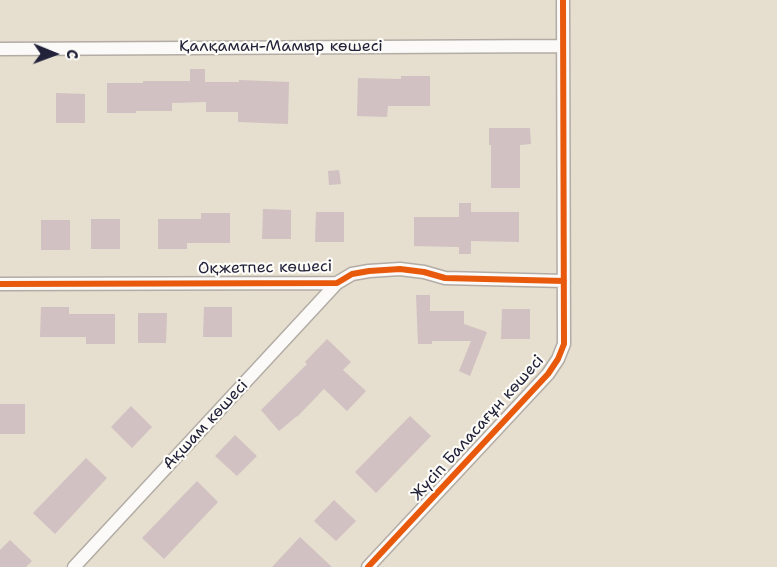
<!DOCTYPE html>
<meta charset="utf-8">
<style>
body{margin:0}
#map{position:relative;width:777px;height:567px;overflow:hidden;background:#e6dece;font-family:"Shantell Sans",sans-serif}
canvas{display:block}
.north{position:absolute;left:24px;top:24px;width:60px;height:60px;-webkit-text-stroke:4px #fdfcf7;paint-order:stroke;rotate:91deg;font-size:16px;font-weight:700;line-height:24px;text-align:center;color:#22223b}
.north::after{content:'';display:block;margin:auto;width:21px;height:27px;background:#22223b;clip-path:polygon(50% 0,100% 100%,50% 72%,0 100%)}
</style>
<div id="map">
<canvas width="777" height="567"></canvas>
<div class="north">С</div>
</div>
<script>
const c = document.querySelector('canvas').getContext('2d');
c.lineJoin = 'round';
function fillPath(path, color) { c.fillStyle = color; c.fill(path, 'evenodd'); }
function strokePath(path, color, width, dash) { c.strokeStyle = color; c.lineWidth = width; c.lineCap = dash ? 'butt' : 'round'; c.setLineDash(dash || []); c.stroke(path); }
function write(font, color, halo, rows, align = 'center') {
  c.font = font + ' "Shantell Sans",sans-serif'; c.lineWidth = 4.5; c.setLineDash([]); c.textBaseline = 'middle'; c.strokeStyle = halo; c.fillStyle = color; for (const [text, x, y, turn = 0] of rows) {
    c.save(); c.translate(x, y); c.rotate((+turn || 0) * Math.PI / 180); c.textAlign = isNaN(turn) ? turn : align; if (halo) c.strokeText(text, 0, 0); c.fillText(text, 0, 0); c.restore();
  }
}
const building = new Path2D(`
 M190 69H205V82H239V80L289 82 288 124 238 122V112H206V102L172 103V111H136V113H107V83H143V81H190Z
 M401 76H430V106H388L387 117 357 116 358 78 401 79Z
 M56 93 85 94V123H56Z
 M489 128H530L531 144 520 145V188H491V145H489Z
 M339 170 341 184 329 185 328 171Z
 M459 203H471V212H519V242L471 241V254H459V247L414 246V217H459Z
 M263 209 291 210V239H262Z
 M316 212H344V242H315Z
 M201 213H230V243H187V249H158V219H201Z
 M91 219H120V249H91Z
 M41 220H70V250H41Z
 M416 295H430V311H464V324L487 332 470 376 459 371 471 341H432V344H418Z
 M41 307H69V314H115V344H86V337H40Z
 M204 307H232V337H203Z
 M502 309H530V339H501Z
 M138 313H167L166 343H138Z
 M327 339 351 362 343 370 366 391 347 411 324 389 297 417V416L279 431 261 410 307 364 305 362Z
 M0 404H25V434H0Z
 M131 406 152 427 132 448 111 427Z
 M410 416 431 436 376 493 355 472Z
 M235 435 257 456 237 476 215 456Z
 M86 458 107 478 55 534 33 513Z
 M197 481 218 502 164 559 142 538Z
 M334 500 356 521 336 541 314 521Z
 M300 537 317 553 332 567H272Z
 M10 540 32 561 26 567H0V550Z`);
const street = new Path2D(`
 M0 49 563 46
 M0 284 337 283 352 274 369 271 400 269 424 272 445 278 564 281
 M74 567 337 283
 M368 567 548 374 558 359 564 344 563 0`);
const cycleway = new Path2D(`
 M0 284 337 283 352 274 369 271 400 269 424 272 445 278 564 281
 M368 567 548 374 558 359 564 344 563 0`);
const streetNames = [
 ["Қалқаман-Мамыр көшесі",281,47],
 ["Оқжетпес көшесі",265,268,-1],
 ["Ақшам көшесі",206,425,-47],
 ["Жүсіп Баласағұн көшесі",478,428,-48]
];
fillPath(building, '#d1c1c2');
strokePath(street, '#b2aca5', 15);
strokePath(street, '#fbfaf8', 12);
strokePath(cycleway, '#e8590c', 6);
write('16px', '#22223b', '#fdfcf7', streetNames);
</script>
